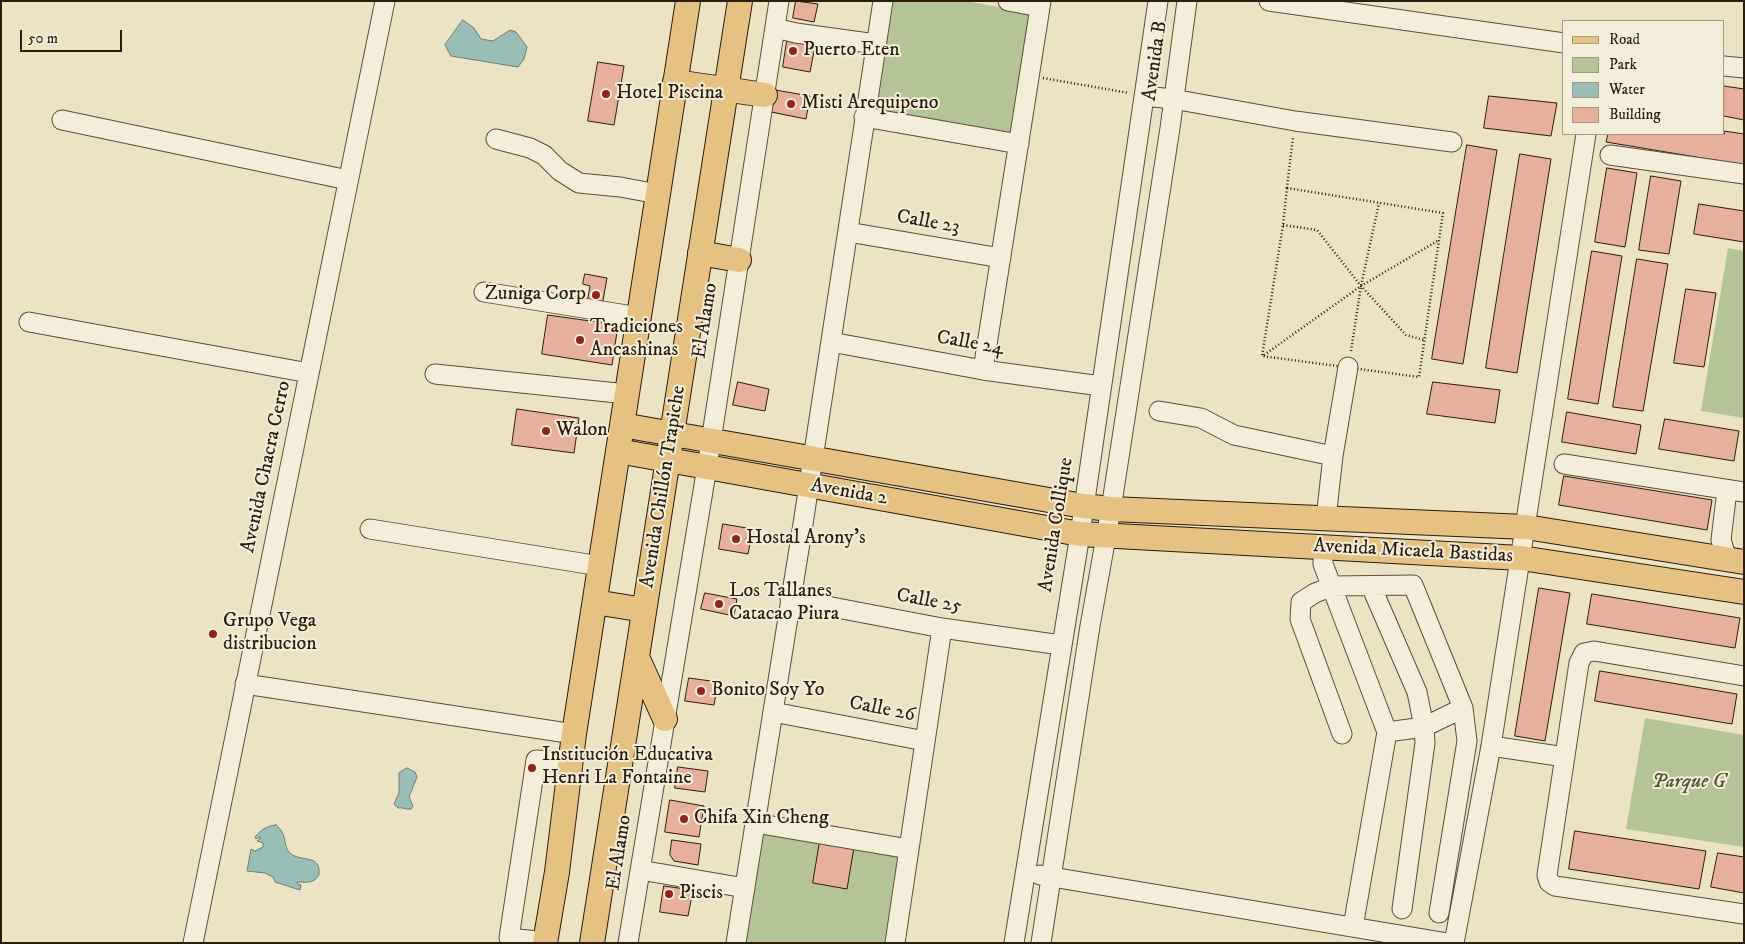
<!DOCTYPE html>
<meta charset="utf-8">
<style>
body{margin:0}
#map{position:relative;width:1745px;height:944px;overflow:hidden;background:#ece3c4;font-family:"IM FELL DW Pica",serif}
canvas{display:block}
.frame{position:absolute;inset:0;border:2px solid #2b1d0d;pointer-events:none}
.legend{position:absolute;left:1562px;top:20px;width:162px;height:115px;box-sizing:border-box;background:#f3edd9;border:1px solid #a39a87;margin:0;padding:6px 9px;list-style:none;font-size:15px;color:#2b1d0d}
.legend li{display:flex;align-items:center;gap:10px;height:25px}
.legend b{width:25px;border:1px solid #a39a87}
.scale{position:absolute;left:20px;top:30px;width:102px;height:22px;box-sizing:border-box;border:2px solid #2b1d0d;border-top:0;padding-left:6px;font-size:15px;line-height:18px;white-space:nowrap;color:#2b1d0d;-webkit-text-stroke:4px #f3edd9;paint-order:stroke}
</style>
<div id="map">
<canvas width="1745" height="944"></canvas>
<div class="frame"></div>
<ul class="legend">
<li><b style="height:6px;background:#e6c282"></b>Road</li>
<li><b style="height:14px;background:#b4c497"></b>Park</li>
<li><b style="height:14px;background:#99beb5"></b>Water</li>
<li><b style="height:14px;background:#e7b09d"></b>Building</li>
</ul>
<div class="scale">50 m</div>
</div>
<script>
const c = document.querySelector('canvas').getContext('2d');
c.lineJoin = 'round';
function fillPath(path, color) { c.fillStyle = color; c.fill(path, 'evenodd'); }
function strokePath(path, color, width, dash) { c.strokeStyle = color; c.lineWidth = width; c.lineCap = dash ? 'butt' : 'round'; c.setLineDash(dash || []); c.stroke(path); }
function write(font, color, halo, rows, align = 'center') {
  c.font = font + ' "IM FELL DW Pica",serif'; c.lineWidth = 4; c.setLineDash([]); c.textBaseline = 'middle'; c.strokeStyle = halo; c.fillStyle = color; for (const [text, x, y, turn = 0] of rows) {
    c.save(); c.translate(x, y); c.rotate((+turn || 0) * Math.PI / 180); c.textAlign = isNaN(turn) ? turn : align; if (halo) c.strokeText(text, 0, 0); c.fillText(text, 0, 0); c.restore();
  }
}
const green = new Path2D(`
 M893 1H965L1033 13 1011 136 873 113Z
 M1728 248 1744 251V418L1701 411Z
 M1645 718 1744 735V847L1626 829Z
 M763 830 900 853 886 943H744Z`);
const water = new Path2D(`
 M463 20 474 28 481 39 493 41 510 30 516 32 527 47 524 59 518 67 451 56 445 45Z
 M407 768 415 772 417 777 409 797 413 806 411 809C406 810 403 807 398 808L394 804 399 793V773Z
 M276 825C289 836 282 845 290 853 301 863 321 853 319 875 313 884 307 882 297 882L298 884 301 885 300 890 275 882 273 877 265 873 247 871 251 849 255 851 263 847V843L257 841 261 838 260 837 256 839 255 837C261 830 266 826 276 825Z`);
const building = new Path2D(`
 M796 1 818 4 814 22 793 18Z
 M787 41 815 46 810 72 783 67Z
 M598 62 624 66 614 125 588 121Z
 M1724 86 1744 89V120L1724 116Z
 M775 90 810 96 806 119 771 112Z
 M1489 96 1557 103 1551 136 1484 128Z
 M1724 131 1744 134V165L1606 142 1608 134H1724Z
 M1467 145 1497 150 1463 364 1432 359Z
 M1520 154 1551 159 1517 373 1486 368Z
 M1607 168 1637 173 1625 247 1595 242Z
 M1651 176 1681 181 1669 254 1639 250Z
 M1699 204 1744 211V242L1694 234Z
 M1592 251 1622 256 1598 404 1568 399Z
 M1637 259 1668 264 1643 411 1613 407Z
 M585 274 607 278 602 306 587 303 590 286 583 284Z
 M1686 289 1716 293 1704 367 1674 363Z
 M548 315 618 325 612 365 542 354Z
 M738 382 769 389 765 411 733 405Z
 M1433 382 1500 390 1495 423 1427 414Z
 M517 409 579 418 574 453 512 445Z
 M1567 412 1641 425 1636 454 1562 442Z
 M1665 419 1739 431 1734 461 1659 449Z
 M1564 476 1712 500 1707 530 1559 505Z
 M723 524 753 529 748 554 719 549Z
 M1539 588 1570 593 1545 741 1515 736Z
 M705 593 737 599 734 616 701 609Z
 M1592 594 1740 618 1735 648 1587 624Z
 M1600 671 1737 694 1732 724 1595 701Z
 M689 678 718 682 714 705 685 701Z
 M678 767 708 771 705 792 675 788Z
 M670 800 704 806 699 837 665 832Z
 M1575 831 1706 851 1699 889 1569 869Z
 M672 840 701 844 698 865 674 861 670 855Z
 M820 841 854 847 847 889 813 883Z
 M1718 853 1744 857V893L1711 887Z
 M664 886 693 890 688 916 660 912Z`);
const path = new Path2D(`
 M1043 78 1129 93
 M1287 188 1443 213 1419 377 1262 356 1283 225Z
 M1287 188 1293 137
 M1283 225 1317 230 1361 286 1406 335 1424 340
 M1351 351 1361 286 1379 203
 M1264 355 1361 286 1439 240`);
const minor = new Path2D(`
 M1008 1 1040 7
 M1269 1 1564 43
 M775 28 796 33 876 44
 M1724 66 1744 68
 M1144 96 1173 99 1295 121 1452 142
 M864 117 1019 144
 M62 120 348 180
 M496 139 530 148 544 155 560 171 579 183 620 187 658 194
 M1610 155 1744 174
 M848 232 1001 258
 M484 292 639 317
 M29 322 309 373
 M831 342 983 370 1101 386
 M983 370 1041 1
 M435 374 627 394
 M1159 411 1201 418 1234 435 1333 456
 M1564 464 1744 492
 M1727 490 1721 540 1727 559
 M1326 518 1333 456 1348 367
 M370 529 600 566
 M1323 546V564L1387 732 1353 927
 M1371 586 1417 692 1424 727 1425 743 1402 909
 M790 599 942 628 1061 645
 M1744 676 1594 651 1584 653 1579 663 1547 875 1549 882 1555 886 1744 914
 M245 684 574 734
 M773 712 925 741
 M1387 732 1424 727 1463 708
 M1342 734 1300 619 1301 602 1315 593 1333 586 1413 585 1463 708 1467 741 1439 913
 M1491 746 1565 757
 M755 823 909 849
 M640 870 745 888
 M1040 875 1448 943
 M546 942 509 938 536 760 572 762
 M193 943 385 1
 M628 943 707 467 779 1
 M736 943 803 524 883 1
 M895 943 942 628
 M1014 943 1080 534 1158 1
 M1041 943 1090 626 1111 509 1170 128 1187 1
 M1454 943 1491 746 1586 134`);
const major = new Path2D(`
 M675 82 765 95
 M700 253 739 260
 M622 425 1083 506 1111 509 1526 527 1744 562
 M618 451 1080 534 1521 558 1744 592
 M595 602 644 610
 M637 657 665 719
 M545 943 557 872 574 734 688 1
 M592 943 740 1`);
const markers = [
 [793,51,5,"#8f2418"],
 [606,94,5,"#8f2418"],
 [791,104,5,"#8f2418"],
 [596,295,5,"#8f2418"],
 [580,340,5,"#8f2418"],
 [546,431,5,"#8f2418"],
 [736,539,5,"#8f2418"],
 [719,604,5,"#8f2418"],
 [213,634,5,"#8f2418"],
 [701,691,5,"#8f2418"],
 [532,768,5,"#8f2418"],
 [684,819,5,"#8f2418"],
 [669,894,5,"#8f2418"]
];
const poiNames = [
 ["Puerto Eten",803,51],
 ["Hotel Piscina",616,94],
 ["Misti Arequipeno",801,104],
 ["Zuniga Corp",586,295,"right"],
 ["Tradiciones",590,328],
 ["Ancashinas",590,351],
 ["Walon",556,431],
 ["Hostal Arony's",746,539],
 ["Los Tallanes",729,592],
 ["Catacao Piura",729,615],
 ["Grupo Vega",223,622],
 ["distribucion",223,645],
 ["Bonito Soy Yo",711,691],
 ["Institución Educativa",542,756],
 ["Henri La Fontaine",542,779],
 ["Chifa Xin Cheng",694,819],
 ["Piscis",679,894]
];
const streetNames = [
 ["Avenida B",1156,61,-82],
 ["Calle 23",928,223,10],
 ["El Alamo",706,321,-81],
 ["Calle 24",970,344,10],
 ["Avenida Chacra Cerro",267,467,-78],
 ["Avenida Chillón Trapiche",664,487,-81],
 ["Avenida 2",849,493,10],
 ["Avenida Collique",1057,525,-81],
 ["Avenida Micaela Bastidas",1413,552,3],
 ["Calle 25",929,602,10],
 ["Calle 26",882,710,11],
 ["El Alamo",620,853,-81]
];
const parkNames = [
 ["Parque G",1689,783]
];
fillPath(green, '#b4c497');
fillPath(water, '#99beb5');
strokePath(water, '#6d7e72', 1);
fillPath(building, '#e7b09d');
strokePath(building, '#2b1d0d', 1);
strokePath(minor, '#5b4e3b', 21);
strokePath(major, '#2b1d0d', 26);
strokePath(path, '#2b1d0d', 2.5, [1, 2.5]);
strokePath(minor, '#f3edd9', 19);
strokePath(major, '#e6c282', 24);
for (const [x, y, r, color] of markers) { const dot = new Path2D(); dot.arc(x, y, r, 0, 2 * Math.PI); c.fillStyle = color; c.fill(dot); strokePath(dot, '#f3edd9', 2); }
write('20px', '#2b1d0d', '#f3edd9', poiNames, 'left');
write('20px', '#2b1d0d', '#f3edd9', streetNames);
write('italic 20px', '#544f36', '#f3edd9', parkNames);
</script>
